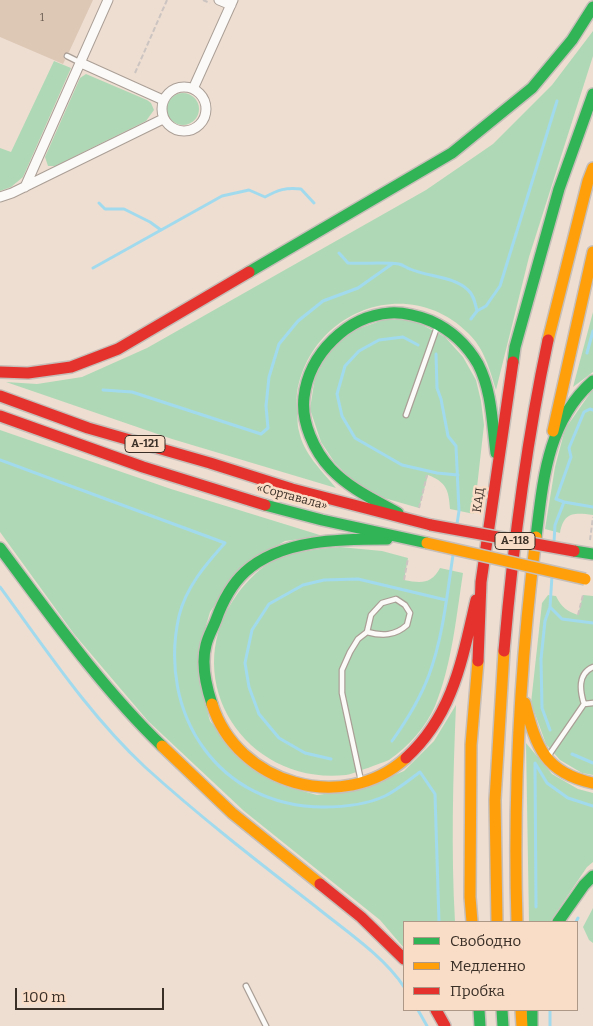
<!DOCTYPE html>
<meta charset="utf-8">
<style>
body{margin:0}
#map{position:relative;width:593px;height:1026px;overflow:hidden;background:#eeded2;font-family:Bitter,serif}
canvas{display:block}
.legend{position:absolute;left:403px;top:921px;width:175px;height:90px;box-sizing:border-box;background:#f9ddc7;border:1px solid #ad9787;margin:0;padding:6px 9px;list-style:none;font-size:15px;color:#3a2f27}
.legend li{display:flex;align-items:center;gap:10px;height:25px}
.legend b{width:25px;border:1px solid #ad9787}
.scale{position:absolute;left:15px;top:988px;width:149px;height:22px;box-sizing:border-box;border:2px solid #3a2f27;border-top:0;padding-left:6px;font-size:15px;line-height:18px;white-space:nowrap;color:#3a2f27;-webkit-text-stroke:4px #f9ddc7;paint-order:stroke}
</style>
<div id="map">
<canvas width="593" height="1026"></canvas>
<ul class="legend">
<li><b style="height:6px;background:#30b455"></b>Свободно</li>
<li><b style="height:6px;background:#ff9f0a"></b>Медленно</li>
<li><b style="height:6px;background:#e5322d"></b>Пробка</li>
</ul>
<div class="scale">100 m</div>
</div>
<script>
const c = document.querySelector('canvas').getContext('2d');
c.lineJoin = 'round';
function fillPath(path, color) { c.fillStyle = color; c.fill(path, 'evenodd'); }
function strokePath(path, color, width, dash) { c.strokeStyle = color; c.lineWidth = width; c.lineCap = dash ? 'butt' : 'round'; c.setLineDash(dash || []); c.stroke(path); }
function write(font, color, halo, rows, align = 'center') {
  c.font = font + ' Bitter,serif'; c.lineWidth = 5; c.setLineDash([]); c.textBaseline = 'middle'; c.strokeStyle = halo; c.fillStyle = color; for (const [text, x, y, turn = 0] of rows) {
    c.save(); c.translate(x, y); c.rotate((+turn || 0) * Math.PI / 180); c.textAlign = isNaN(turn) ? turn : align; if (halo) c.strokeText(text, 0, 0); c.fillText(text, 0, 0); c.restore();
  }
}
const green = new Path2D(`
 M593 31V56L529 257 496 390C490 370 484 348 468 333 408 273 310 311 297 393 296 399 297 406 297 412 298 418 297 425 299 431 303 453 322 471 336 488L172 439 6 382 37 384 82 377 147 348 426 190 493 144 552 85Z
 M54 61 71 68 23 177 11 187 0 191V148L11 152Z
 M86 74 147 100 151 103 154 110 146 121 55 166H48L45 157 80 78Z
 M167 109a16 16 0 1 1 32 0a16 16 0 1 1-32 0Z
 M593 312V372L573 387Z
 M383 320H413L445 337 463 357 476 380 481 401 484 425 474 514 450 509C449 490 446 482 428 475L419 508 384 498 353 481 335 463 321 442 310 409 315 377 328 353 352 331Z
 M593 389V515C575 513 564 511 560 533L545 529 555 467 565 429Z
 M0 430 171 489 323 536 285 541 242 566 210 612 200 646 199 680 210 721 245 764 284 786 317 795 361 789 404 771 434 741 456 705C453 777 451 850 455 922H404V948L380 920 244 811 148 721 74 634 0 532Z
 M340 547 382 551 408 558 404 580C420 583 431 585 440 568L463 573C456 618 452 664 435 706 426 727 408 747 389 760 383 763 374 765 368 768 361 770 353 774 346 775 245 786 175 678 238 593 248 580 261 566 277 559 298 551 318 549 340 547Z
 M548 595 556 596C561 607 567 611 578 615L583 595 593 596V775L582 773 560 760 546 744 531 703 542 603Z
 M526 743 552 774 578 789 593 793V862L587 867 550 922H529Z
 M593 908V943L589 940 583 927Z`);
const stream = new Path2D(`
 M99 203 105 209H124L150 222 161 230
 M339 253 348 263C365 264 383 262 399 264 404 265 406 268 410 269 428 277 454 276 468 290 474 295 475 303 477 311L471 319
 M93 268 222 196 249 190 265 197C278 190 286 187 301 189L314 203
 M477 311 486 306 500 286 557 101
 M418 345 403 337 379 340 359 351 345 366 337 394 342 416 355 438 402 465 437 473 458 475
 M587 353 593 331
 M436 354 437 388 441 399 448 436 456 446 459 511 457 524
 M103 390 132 392 261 434 268 428 266 406 269 377 279 344 298 321 323 301 358 288 392 264
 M593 410 590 409 584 412 569 448 571 457 556 499 564 502 593 507
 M0 460 225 543C206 564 186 587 179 616 157 714 219 807 323 807 344 807 366 805 385 796 397 790 409 780 420 772L435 794 439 922
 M554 542 555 525 564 502
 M0 587C45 648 89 715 145 767 199 816 257 861 315 906 343 929 384 956 404 987
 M550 607 562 619 593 623
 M550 730 542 708 541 659 545 621 550 607 552 576
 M392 741C407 720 420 699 429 675 443 637 447 595 453 555
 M572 754 593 763
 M331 759 305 753 279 738 259 714 249 687 245 663 252 630 269 604 303 585 324 580 358 579 446 600
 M536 907 535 763 547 783 568 798 593 806
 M576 922 578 918
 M418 1010 427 1026
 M550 1010V1026`);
const building = new Path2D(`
 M0 0H93L69 52 63 55 65 60 63 64 0 37Z`);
const path = new Path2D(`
 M203 0 210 3
 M135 73 167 0
 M419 508 427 475
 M590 540 593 517
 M404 580 408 558
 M578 615 583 595`);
const lane = new Path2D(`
 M67 56 81 63
 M406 415 437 327
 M584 704C580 691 577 674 593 667
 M549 755 584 704 593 703
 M361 781 342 693V670L350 652 358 639 367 632 371 615 382 603 396 599 405 605 410 613 407 625C395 636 382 636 367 632
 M246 986 266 1026`);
const street = new Path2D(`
 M219 0 231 5
 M81 63 163 100
 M162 109a22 22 0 1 1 44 0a22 22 0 1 1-44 0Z
 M193 89 233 0
 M25 187 108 0
 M0 197 12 193 163 119`);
const fast = new Path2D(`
 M249 272 452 153 532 88 572 40 593 7
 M513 362 515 347 559 189 593 94
 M265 505 322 520 427 543
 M398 513C375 500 350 489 331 469 314 451 301 422 304 397 309 354 347 316 390 313 404 312 418 316 431 321 451 330 467 345 478 364 492 391 492 423 496 453
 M536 537C543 481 547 421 593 381
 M0 548C51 616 101 687 162 746
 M574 551 593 554
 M212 704C206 686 201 664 206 645 208 636 213 628 216 620 222 603 232 584 245 572 281 539 342 539 387 539
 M558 922 584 885 593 876
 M479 1010 480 1026
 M502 1010 503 1026
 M532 1010V1026`);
const slow = new Path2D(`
 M548 340 588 181 593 168
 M553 431 593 252
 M525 703C536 747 545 773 593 783
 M212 704C237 784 343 815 406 758
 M162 746 232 813 320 884
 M472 922 470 897 471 745 478 661
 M497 922 495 800 504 651
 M517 922C513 793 520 665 536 537
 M521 1010 522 1026`);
const jam = new Path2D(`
 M0 372 28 373 71 367 118 349 249 272
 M0 396 88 428 210 463 292 489 431 525
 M0 416 143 467 265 505
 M504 651C513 546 526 443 548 340
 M478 661 481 582 513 362
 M406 758C453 715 462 660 476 600
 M320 884 361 917 404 959
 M436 1010 445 1026`);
const slowBridge = new Path2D(`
 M427 543 585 579`);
const jamBridge = new Path2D(`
 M431 525 574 551`);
const numberNames = [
 ["1",42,18]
];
const shields = [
 [145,444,40],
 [515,541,40]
];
const shieldNames = [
 ["А-121",145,444],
 ["А-118",515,541]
];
const streetNames = [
 ["«Сортавала»",292,497,15],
 ["КАД",479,500,-82]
];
fillPath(green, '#afd9b6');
strokePath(stream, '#a2daed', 3);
fillPath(building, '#ddc8b6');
strokePath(lane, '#aa9f96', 7);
strokePath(street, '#aa9f96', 11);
strokePath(fast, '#c6beb8', 14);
strokePath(slow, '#c6beb8', 14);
strokePath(jam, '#c6beb8', 14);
strokePath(path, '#cbc4c1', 2, [5, 2.5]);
strokePath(lane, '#fcfaf8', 4.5);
strokePath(street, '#fcfaf8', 9);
strokePath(fast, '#30b455', 11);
strokePath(slow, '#ff9f0a', 11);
strokePath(jam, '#e5322d', 11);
strokePath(slowBridge, '#c6beb8', 14, []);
strokePath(jamBridge, '#c6beb8', 14, []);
strokePath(slowBridge, '#ff9f0a', 11);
strokePath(jamBridge, '#e5322d', 11);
write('10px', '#63554b', null, numberNames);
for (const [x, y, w] of shields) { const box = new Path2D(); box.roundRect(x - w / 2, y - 8.5, w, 17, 4); c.fillStyle = '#f9ddc7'; c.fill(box); strokePath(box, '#3a2f27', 1); }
write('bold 11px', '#3a2f27', null, shieldNames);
write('12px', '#3a2f27', '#f9ddc7', streetNames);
</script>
